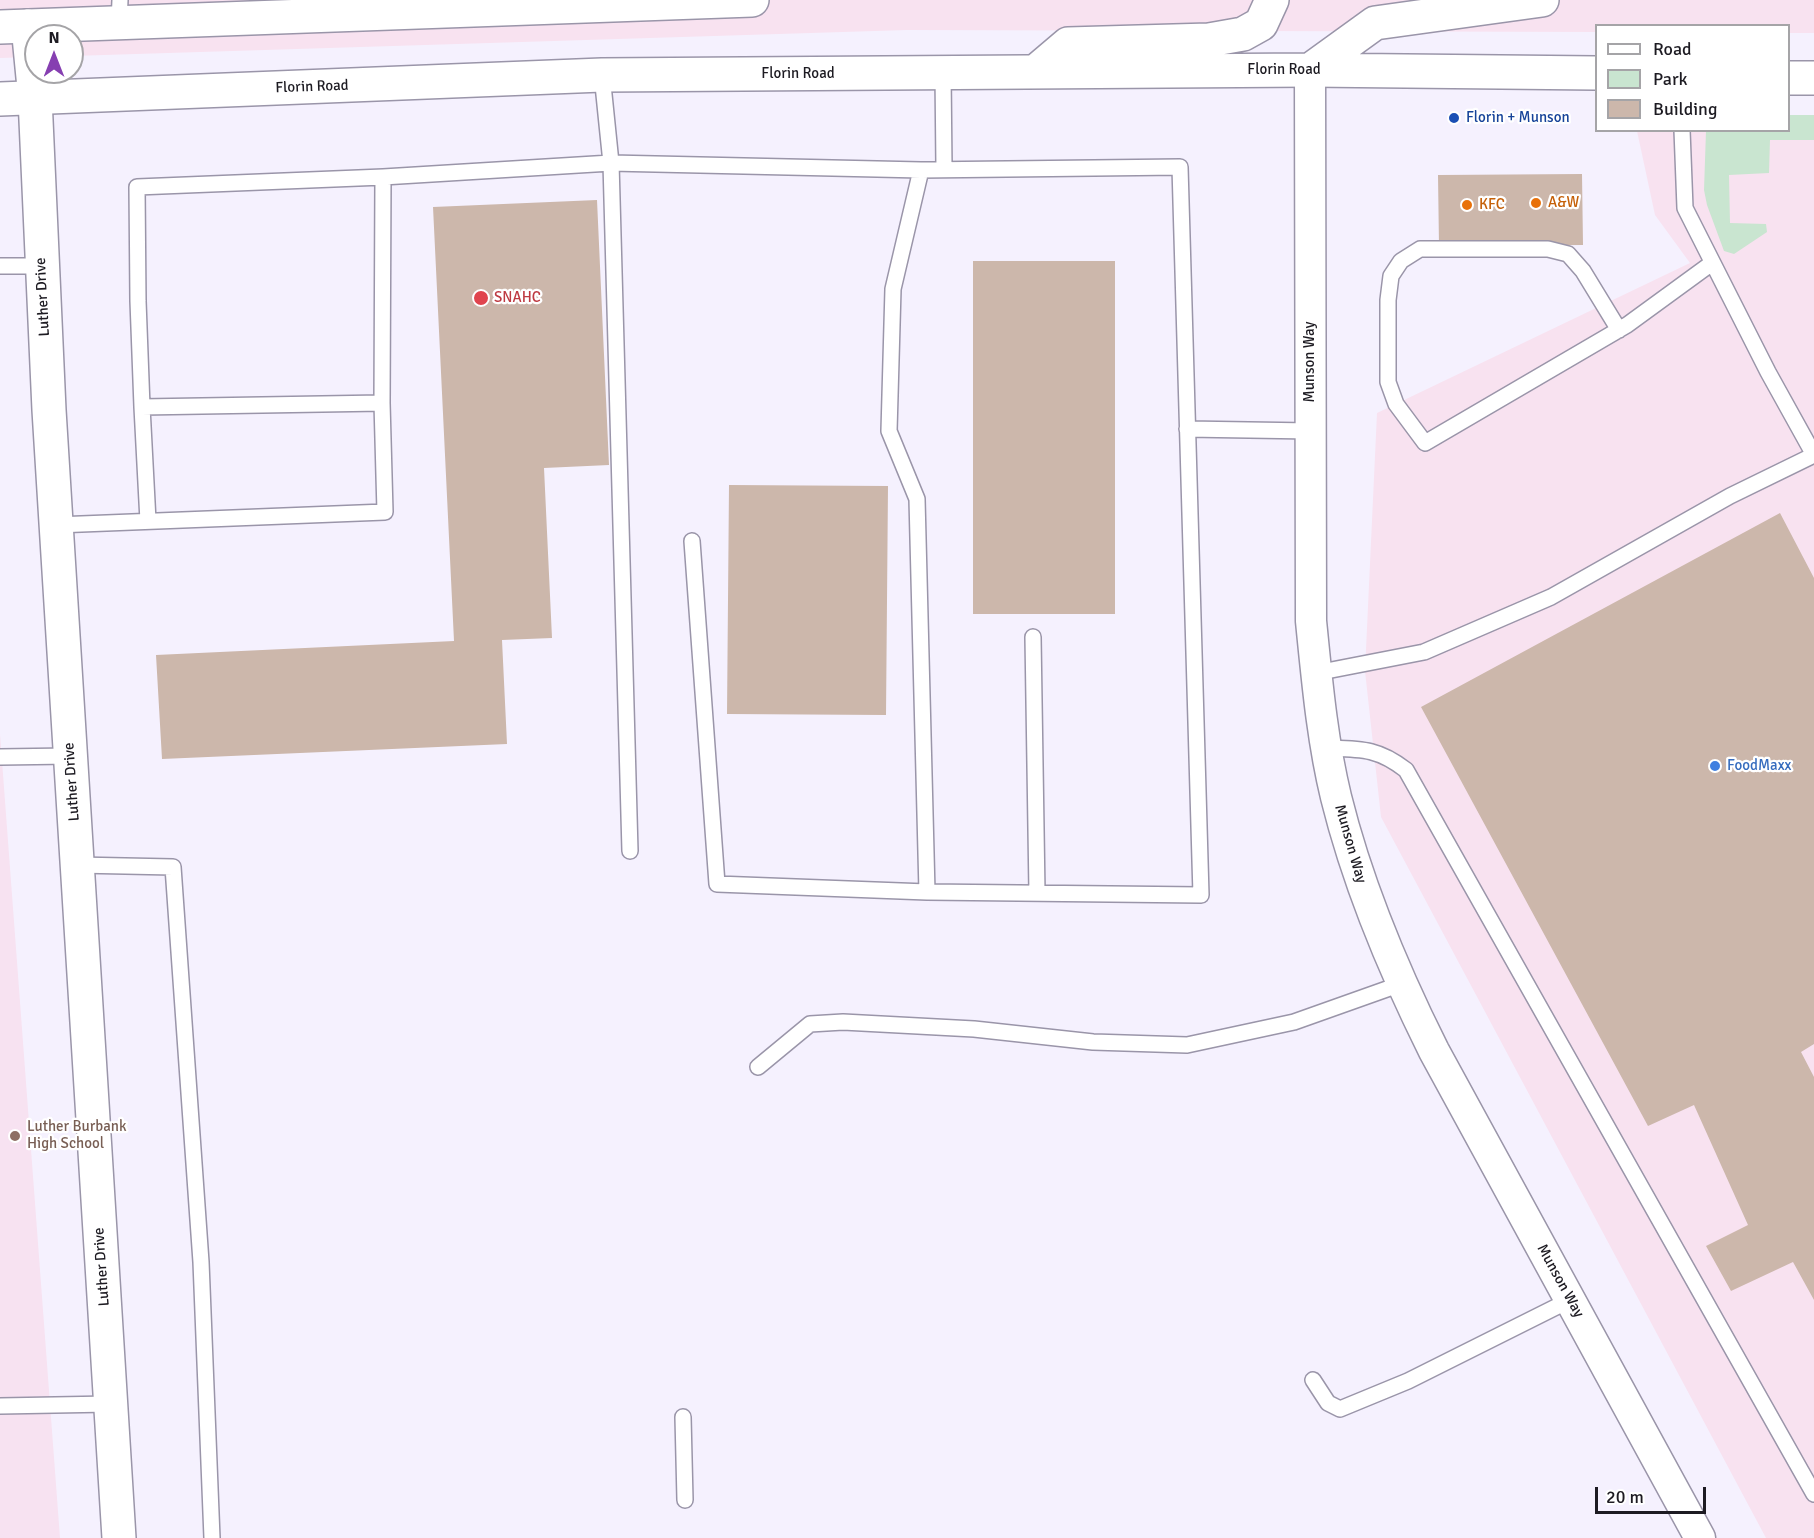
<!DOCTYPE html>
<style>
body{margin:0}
#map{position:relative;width:1814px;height:1538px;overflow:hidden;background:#f5f1fe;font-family:Signika,sans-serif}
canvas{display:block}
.legend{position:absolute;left:1595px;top:24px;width:195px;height:108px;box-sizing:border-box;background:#fff;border:2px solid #a5a4a7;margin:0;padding:8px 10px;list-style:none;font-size:18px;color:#1d1b22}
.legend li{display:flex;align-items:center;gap:12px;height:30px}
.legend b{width:30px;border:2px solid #a5a4a7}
.north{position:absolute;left:24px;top:24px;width:60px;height:60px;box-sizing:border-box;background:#fff;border:2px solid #a5a4a7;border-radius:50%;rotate:0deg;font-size:16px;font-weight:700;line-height:24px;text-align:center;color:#1d1b22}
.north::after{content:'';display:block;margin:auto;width:21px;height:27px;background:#863fb1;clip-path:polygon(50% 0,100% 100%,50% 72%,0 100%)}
.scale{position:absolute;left:1595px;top:1487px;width:111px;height:27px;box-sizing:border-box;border:3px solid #1d1b22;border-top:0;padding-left:8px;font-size:18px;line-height:21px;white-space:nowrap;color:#1d1b22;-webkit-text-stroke:4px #fff;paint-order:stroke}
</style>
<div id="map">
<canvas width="1814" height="1538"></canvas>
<ul class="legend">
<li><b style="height:8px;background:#fff"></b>Road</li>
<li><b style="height:16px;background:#c9e5d0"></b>Park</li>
<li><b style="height:16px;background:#ccb7ab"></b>Building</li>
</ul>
<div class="north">N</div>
<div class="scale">20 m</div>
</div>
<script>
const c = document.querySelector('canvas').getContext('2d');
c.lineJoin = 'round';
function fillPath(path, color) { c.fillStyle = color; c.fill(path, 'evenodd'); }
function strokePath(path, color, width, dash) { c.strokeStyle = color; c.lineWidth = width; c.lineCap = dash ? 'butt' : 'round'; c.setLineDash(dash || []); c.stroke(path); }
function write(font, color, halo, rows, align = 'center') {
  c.font = font + ' Signika,sans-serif'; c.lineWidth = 4.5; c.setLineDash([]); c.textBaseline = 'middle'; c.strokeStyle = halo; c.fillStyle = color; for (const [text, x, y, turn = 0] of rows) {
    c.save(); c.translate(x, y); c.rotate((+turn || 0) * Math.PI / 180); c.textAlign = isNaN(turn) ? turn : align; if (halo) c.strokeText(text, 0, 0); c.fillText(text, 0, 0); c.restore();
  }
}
const commercial = new Path2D(`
 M0 0H1814V33H1789L1788 26H1596V32L907 30 72 56V36H36V57L0 58Z
 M1814 126V1538H1766L1381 817 1365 671 1377 413 1690 263 1655 215 1637 131 1788 130Z`);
const education = new Path2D(`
 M0 734 60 1538H0Z`);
const green = new Path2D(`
 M1789 115H1814V140H1770L1769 173 1729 175 1730 223 1766 224 1767 232 1734 254 1724 251 1707 205 1704 190 1706 131 1788 130Z`);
const building = new Path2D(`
 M1582 174 1583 245 1439 246 1438 175Z
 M597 200 609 465 544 468 552 638 502 640 507 744 162 759 156 655 454 641 433 207Z
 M973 261H1115V614H973Z
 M729 485 888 486 886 715 727 714Z
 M1780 513 1814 578V1044L1801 1052 1814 1077V1300L1793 1262 1731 1291 1706 1246 1748 1225 1694 1105 1648 1126 1421 707Z`);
const lane = new Path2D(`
 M119 23 120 0
 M943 73 944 168
 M602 75 611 163 630 851
 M921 170 893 289 889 431 917 499 927 892
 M0 266H42
 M1619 330 1583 271 1568 254 1548 249H1420L1401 261 1391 276 1388 300V382L1396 404 1425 443 1627 325 1712 263
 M142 407 138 301 137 187 383 177 611 163 921 170 1180 167 1201 895 927 892 717 884 692 541
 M1187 429 1311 431
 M148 521 142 407 382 403
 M56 525 385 512 382 403 383 177
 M1033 637 1037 893
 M1316 673 1424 652 1551 597 1730 496 1814 455 1768 372 1685 208 1682 130
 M1327 748C1361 749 1378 748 1406 770L1814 1494
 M0 757 70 756
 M77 865 173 867 201 1262 212 1538
 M758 1067 810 1024 843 1022 974 1029 1093 1042 1187 1045 1294 1022 1401 984
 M1313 1380 1328 1403 1340 1409 1408 1381 1570 1300
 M0 1406 110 1404
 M683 1417 685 1500`);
const street = new Path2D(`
 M1310 70 1311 621C1317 680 1322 739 1336 797 1358 886 1393 969 1434 1051L1700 1538`);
const secondary = new Path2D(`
 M28 26 35 98 49 410 119 1538`);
const primary = new Path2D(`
 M0 27 752 0
 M1310 70 1375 23 1542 0
 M1035 72 1068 44 1209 40 1243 34 1261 24 1272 0
 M1788 78H1814
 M0 99 602 75 1310 70 1596 73`);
const markers = [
 [1454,118,6,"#1a4fb4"],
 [1536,203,6,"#e8710a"],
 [1467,205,6,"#e8710a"],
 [481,298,8,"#e0444e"],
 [1715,766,6,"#3f7fe0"],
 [15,1136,6,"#8d6e63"]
];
const streetNames = [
 ["Florin Road",1284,70],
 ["Florin Road",798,74],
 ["Florin Road",312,87,-2],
 ["Luther Drive",43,297,-93],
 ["Munson Way",1310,362,-90],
 ["Luther Drive",72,782,-94],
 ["Munson Way",1350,844,74],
 ["Luther Drive",102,1267,-94],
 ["Munson Way",1560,1281,61]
];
const transitNames = [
 ["Florin + Munson",1466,118]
];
const foodNames = [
 ["A&W",1548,203],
 ["KFC",1479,205]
];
const healthNames = [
 ["SNAHC",494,298]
];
const shopNames = [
 ["FoodMaxx",1727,766]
];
const educationNames = [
 ["Luther Burbank",27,1127],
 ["High School",27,1144]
];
fillPath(commercial, '#f8e2f0');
fillPath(education, '#f7e2f1');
fillPath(green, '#c9e5d0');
fillPath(building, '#ccb7ab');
strokePath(lane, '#9a95a9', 18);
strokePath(street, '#9a95a9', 33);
strokePath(secondary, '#9a95a9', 36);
strokePath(primary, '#9a95a9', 36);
strokePath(lane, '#fff', 15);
strokePath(street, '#fff', 30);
strokePath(secondary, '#fff', 33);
strokePath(primary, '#fff', 33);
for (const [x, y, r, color] of markers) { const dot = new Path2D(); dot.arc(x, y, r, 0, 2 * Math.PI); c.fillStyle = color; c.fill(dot); strokePath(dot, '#fff', 2); }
write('15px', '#1d1b22', '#fff', streetNames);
write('15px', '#164399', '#fff', transitNames, 'left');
write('15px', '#c56008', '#fff', foodNames, 'left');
write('15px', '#be3a42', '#fff', healthNames, 'left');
write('15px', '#366cbe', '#fff', shopNames, 'left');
write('15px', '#785e54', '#fff', educationNames, 'left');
</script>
